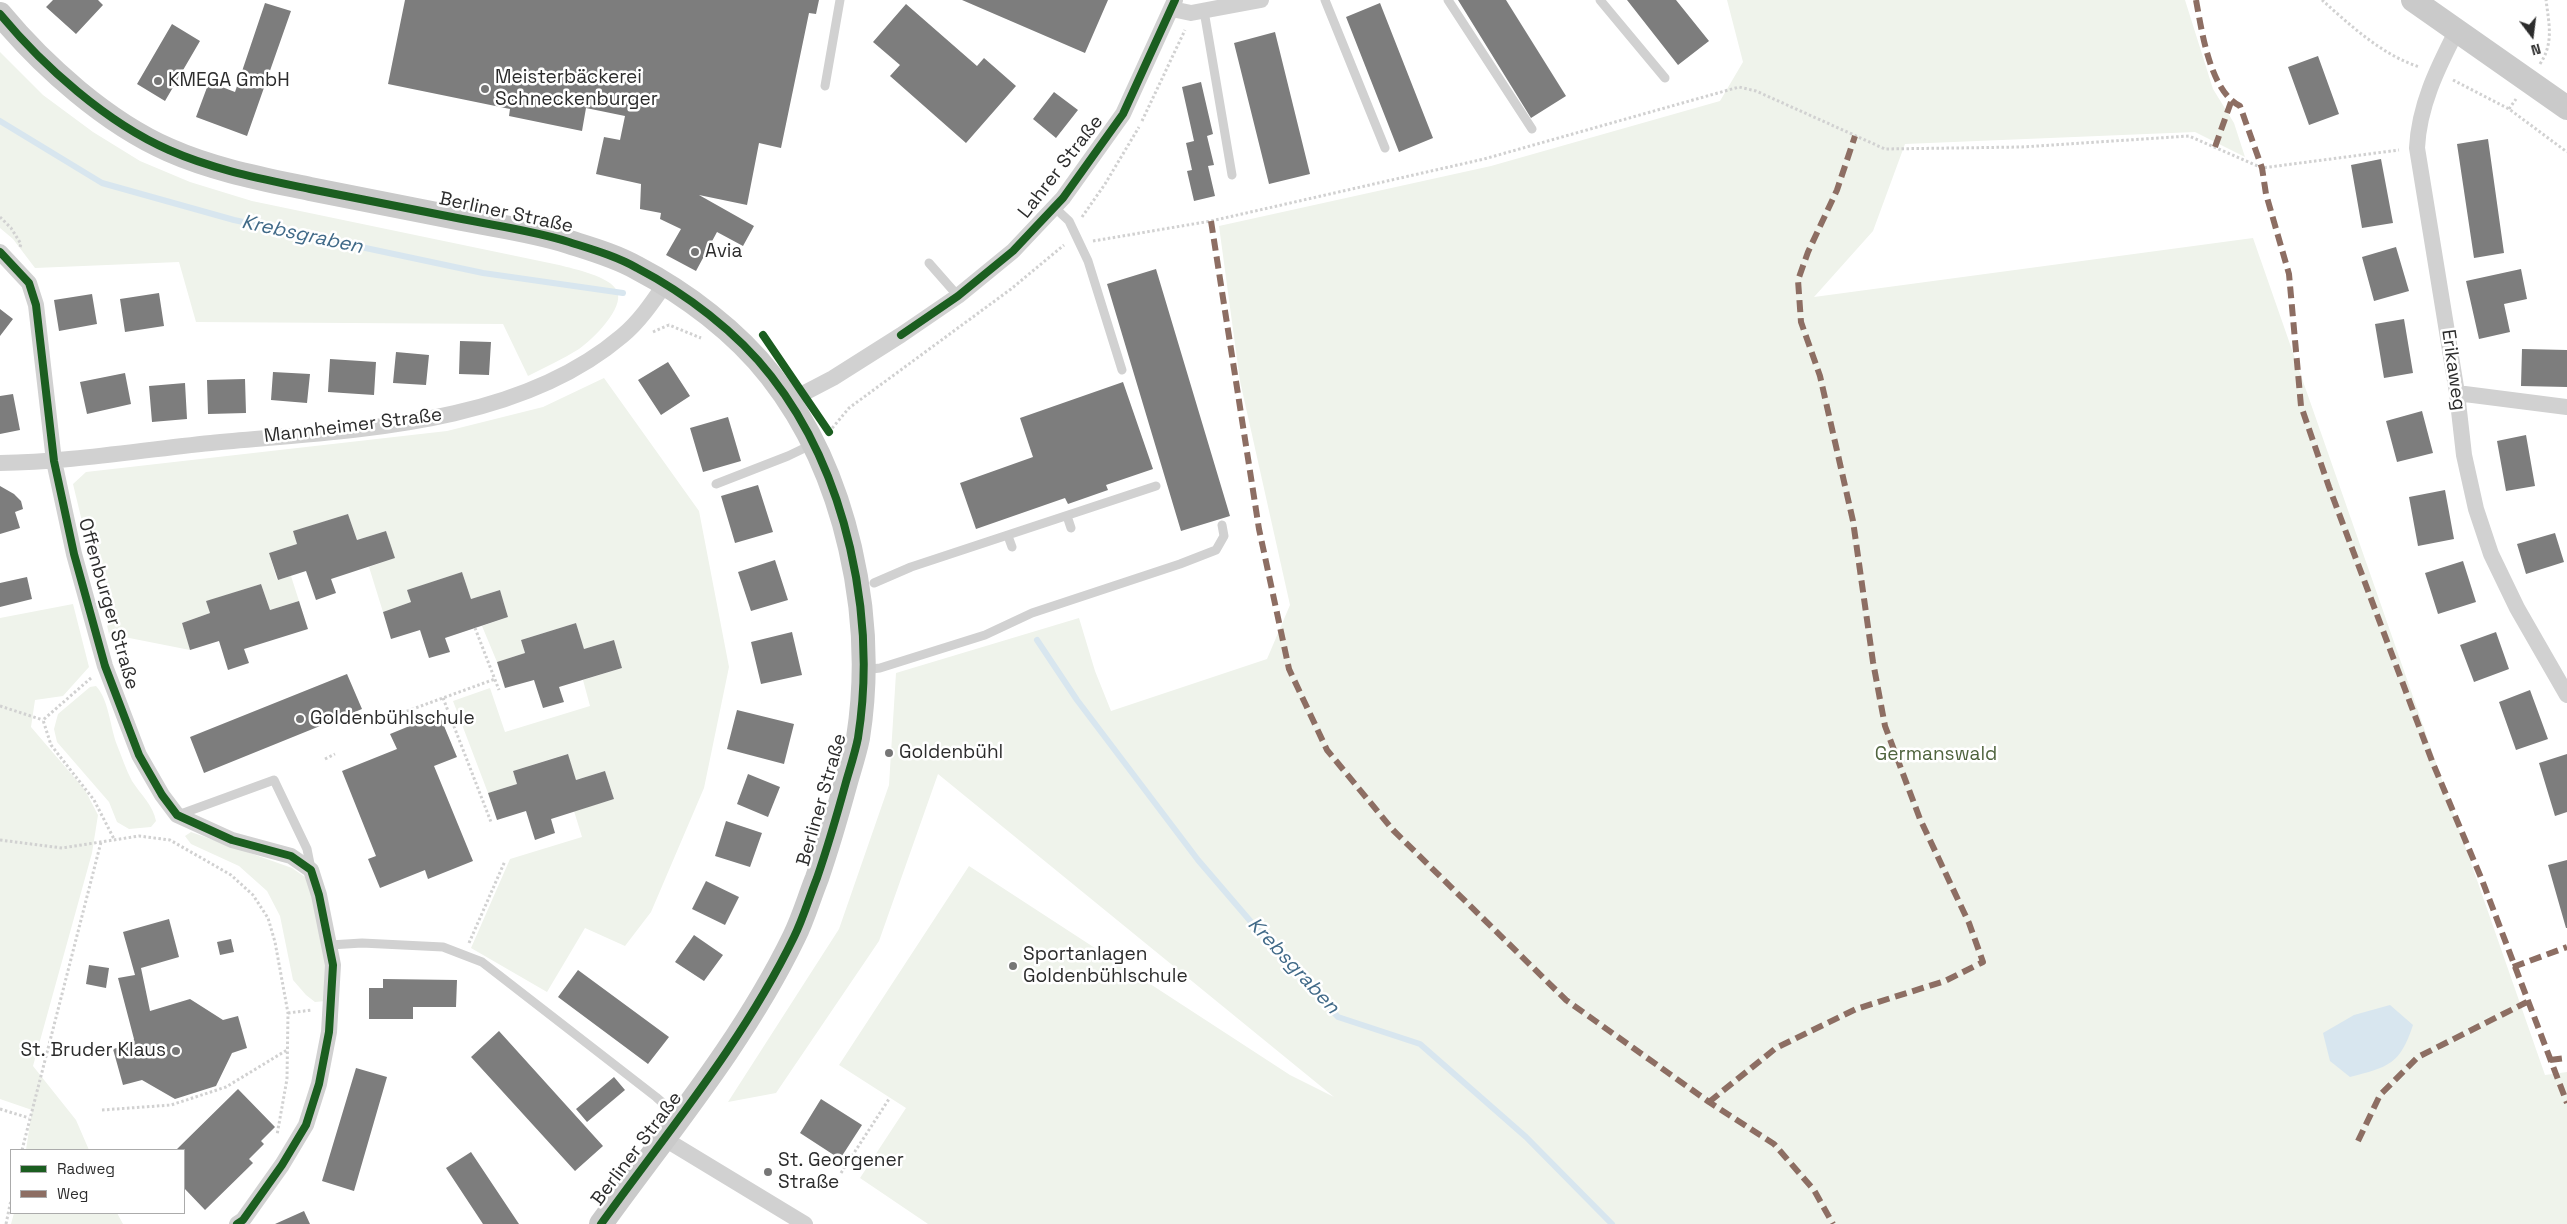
<!DOCTYPE html>
<meta charset="utf-8">
<style>
body{margin:0}
#map{position:relative;width:2567px;height:1224px;overflow:hidden;background:#fff;font-family:"Space Grotesk",sans-serif}
canvas{display:block}
.legend{position:absolute;left:10px;top:1149px;width:175px;height:65px;box-sizing:border-box;background:#fff;border:1px solid #ababab;margin:0;padding:6px 9px;list-style:none;font-size:15px;color:#2c2c2c}
.legend li{display:flex;align-items:center;gap:10px;height:25px}
.legend b{width:25px;border:1px solid #ababab}
.north{position:absolute;left:2507px;top:10px;width:50px;height:50px;-webkit-text-stroke:4px #fff;paint-order:stroke;rotate:165deg;font-size:14px;font-weight:700;line-height:20px;text-align:center;color:#2c2c2c}
.north::after{content:'';display:block;margin:auto;width:18px;height:22px;background:#2c2c2c;clip-path:polygon(50% 0,100% 100%,50% 72%,0 100%)}
</style>
<div id="map">
<canvas width="2567" height="1224"></canvas>
<ul class="legend">
<li><b style="height:6px;background:#1b5e20"></b>Radweg</li>
<li><b style="height:6px;background:#8d6e63"></b>Weg</li>
</ul>
<div class="north">N</div>
</div>
<script>
const c = document.querySelector('canvas').getContext('2d');
c.lineJoin = 'round';
function fillPath(path, color) { c.fillStyle = color; c.fill(path, 'evenodd'); }
function strokePath(path, color, width, dash) { c.strokeStyle = color; c.lineWidth = width; c.lineCap = dash ? 'butt' : 'round'; c.setLineDash(dash || []); c.stroke(path); }
function write(font, color, halo, rows, align = 'center') {
  c.font = font + ' "Space Grotesk",sans-serif'; c.lineWidth = 5; c.setLineDash([]); c.textBaseline = 'middle'; c.strokeStyle = halo; c.fillStyle = color; for (const [text, x, y, turn = 0] of rows) {
    c.save(); c.translate(x, y); c.rotate((+turn || 0) * Math.PI / 180); c.textAlign = isNaN(turn) ? turn : align; if (halo) c.strokeText(text, 0, 0); c.fillText(text, 0, 0); c.restore();
  }
}
const green = new Path2D(`
 M1727 0H2185L2213 89 2234 123 2245 157 2195 132 1905 144 1873 231 1814 297 2253 238 2545 1075 2567 1072V1224H928L860 1178 906 1108 839 1065 969 866 1290 1075 1334 1097 938 774 879 941 776 1093 728 1102 839 929 889 785 896 673 1079 618 1095 671 1111 711 1267 659 1290 605 1240 381 1219 226 1491 166 1720 101 1743 62Z
 M0 52 43 95 93 132 140 161 190 182 252 201 559 265C574 269 610 276 617 291 625 308 592 340 579 349 563 359 545 367 528 376L503 324 196 322 179 262 35 268 13 239 0 228Z
 M604 378 699 511 729 667 704 788 651 912 625 946 585 928 547 992 471 948 510 859 582 837 574 811 614 799 605 771 576 780 567 754 513 771 517 784 488 793 453 701 490 688 505 732 590 706 583 680 622 668 614 640 584 649 576 623 521 640 525 653 497 662 482 626 508 617 500 590 471 599 462 572 408 590 411 602 383 612 369 567 394 558 386 531 357 540 348 514 294 531 297 544 269 553 277 580 291 576 299 601 270 610 261 584 207 601 210 613 182 623 190 650 109 634 73 484 86 472 447 431 543 407Z
 M73 604 89 667 63 696 35 700 31 727 85 790 98 815 92 853 33 1066 76 1120 89 1150H26L32 1110 0 1099V618Z
 M96 686C109 700 110 727 117 745 122 757 126 770 132 781 141 795 153 805 156 821L151 827 129 829 117 822 109 802 57 742 54 729 58 714 90 687Z
 M191 832 292 868 305 877 313 893 331 994 326 1001 315 1002 306 995 293 980 280 916 267 891 239 866 191 844 185 836Z
 M14 1213H117L123 1224H11Z`);
const water = new Path2D(`
 M2390 1005 2413 1025C2400 1065 2388 1067 2350 1077L2330 1061 2323 1033 2354 1015Z`);
const stream = new Path2D(`
 M0 121 102 183 234 220 483 273 623 293
 M1037 640 1077 700 1198 860 1276 951 1338 1017 1420 1044 1526 1137 1612 1224`);
const building = new Path2D(`
 M53 0H98L103 5 76 34 46 7Z
 M405 0H819L816 14 809 13 781 148 759 143 747 205 699 195 754 226 743 246 717 232 696 271 666 255 681 229 660 219 661 213 640 209 641 184 596 174 604 137 620 140 625 116 586 108 582 131 509 116 510 109 388 84Z
 M962 0H1108L1085 53Z
 M1458 0H1506L1566 96 1531 118Z
 M1627 0H1676L1709 41 1678 65Z
 M265 3 291 11 247 136 196 117 209 82 235 92Z
 M1380 3 1433 138 1399 152 1346 17Z
 M906 4 977 66 984 58 1016 86 966 143 890 76 900 65 873 42Z
 M172 24 200 41 165 101 137 84Z
 M1275 32 1310 174 1269 184 1234 43Z
 M2318 56 2339 114 2309 125 2288 67Z
 M1201 82 1213 134 1207 136 1214 165 1208 166 1215 196 1194 201 1187 171 1192 170 1186 143 1194 141 1182 87Z
 M1054 92 1078 110 1056 138 1033 119Z
 M2488 139 2504 253 2474 258 2457 144Z
 M2381 159 2393 223 2362 228 2351 165Z
 M2396 247 2409 291 2374 301 2362 257Z
 M1156 269 1230 516 1181 531 1107 284Z
 M2521 269 2527 299 2504 304 2510 332 2479 339 2466 281Z
 M159 293 164 326 125 332 120 299Z
 M92 294 97 324 59 331 54 300Z
 M0 309 13 319 0 336Z
 M2404 319 2413 373 2384 378 2375 324Z
 M460 341 491 342 489 375 459 374Z
 M2522 349 2567 350V387L2521 386Z
 M396 352 429 355 426 385 393 383Z
 M330 359 376 362 374 395 328 392Z
 M668 362 690 396 661 415 638 380Z
 M273 372 310 374 307 403 271 400Z
 M125 373 131 404 87 414 80 382Z
 M245 379 246 413 208 414 207 380Z
 M1123 382 1153 469 1106 485 1108 490 1068 504 1065 498 976 529 960 483 1033 457 1020 418Z
 M185 383 187 419 152 422 149 386Z
 M13 394 20 430 0 434V396Z
 M2422 411 2433 453 2397 462 2386 421Z
 M728 417 741 461 703 472 690 428Z
 M2526 435 2535 486 2506 491 2497 441Z
 M758 485 773 532 735 543 721 496Z
 M0 486 14 494 21 501 23 509 15 512 20 528 0 534Z
 M2445 490 2454 539 2418 546 2409 497Z
 M348 514 357 540 386 531 395 558 331 579 336 593 316 600 306 571 278 580 269 553 297 544 293 531Z
 M2555 533 2564 562 2526 574 2517 544Z
 M775 560 788 600 751 611 738 572Z
 M2463 561 2476 602 2438 614 2425 573Z
 M462 572 471 599 500 590 508 617 445 638 450 652 429 658 420 630 391 639 383 612 411 602 407 590Z
 M27 577 32 599 0 607V583Z
 M261 584 270 610 299 601 308 629 244 649 249 663 228 670 219 641 190 650 182 623 210 613 206 601Z
 M576 623 584 649 614 640 622 668 559 687 564 702 543 708 534 680 505 688 497 662 525 653 521 640Z
 M792 632 802 675 761 684 751 642Z
 M2496 632 2509 669 2474 682 2460 645Z
 M347 674 362 709 204 773 190 737Z
 M2530 690 2548 739 2516 750 2499 702Z
 M737 710 794 724 784 764 727 749Z
 M439 714 457 757 434 766 473 861 428 879 425 870 380 888 368 859 376 856 342 771 397 749 390 734Z
 M568 754 576 780 605 771 614 799 551 819 555 833 535 840 526 811 497 820 488 793 517 784 513 771Z
 M2567 754V812L2555 816 2539 763Z
 M748 774 780 787 768 817 737 804Z
 M726 821 762 833 750 867 715 856Z
 M2567 860V928H2566L2548 865Z
 M706 881 739 897 725 925 692 909Z
 M169 919 179 957 141 968 150 1011 190 999 223 1020 238 1016 247 1048 232 1053 216 1086 175 1099 142 1080 123 1085 113 1049 132 1044 134 1039 118 978 135 975 123 932Z
 M694 935 723 955 704 981 675 962Z
 M231 939 234 952 220 955 217 942Z
 M89 965 109 968 106 988 86 984Z
 M578 970 669 1037 648 1064 558 997Z
 M383 979 457 980 456 1007H413V1019H369V988H383Z
 M499 1031 603 1146 575 1171 471 1057Z
 M356 1068 387 1077 354 1191 322 1181Z
 M614 1077 625 1090 587 1122 576 1109Z
 M238 1089 275 1127 261 1141 264 1144 249 1159 253 1163 205 1210 184 1188V1150H176Z
 M821 1099 862 1125 840 1159 800 1133Z
 M471 1152 519 1224H483L446 1168Z
 M304 1211 310 1224H275Z`);
const path = new Path2D(`
 M2322 0C2350 25 2383 56 2420 67
 M2540 64C2554 43 2549 24 2546 0
 M2453 80 2509 109 2567 152
 M2509 109 2516 99
 M1142 121 1185 30
 M0 217 11 228 21 244 20 247
 M1082 217 1105 184 1139 127
 M1093 241 1211 221 1484 159 1739 87 1756 91 1885 149 2022 147 2189 136 2262 168 2399 150
 M653 332 669 325 701 338
 M829 432 849 408 1011 289 1064 245
 M475 628 499 690
 M91 678 43 720 51 745 94 800 114 839
 M443 698 491 822
 M0 706 43 720
 M388 718 495 679
 M325 759 335 754
 M0 840 62 848 139 836 170 840 231 875 253 895 268 918 275 942 288 1013 287 1079 277 1135
 M469 943 505 861
 M288 1013 312 1010
 M0 1109 29 1118
 M102 1110 171 1105 226 1087 287 1050
 M22 1150 101 842
 M841 1173 889 1099
 M6 1224 11 1200`);
const lane = new Path2D(`
 M1325 0 1385 148
 M1448 0 1532 129
 M1600 0 1665 78
 M1204 11 1232 175
 M825 86 840 0
 M1054 207 1069 221 1088 261 1122 370
 M929 263 958 296
 M716 484 788 456 813 444
 M1067 516 1071 528
 M1008 536 1012 547
 M874 583 911 567 1156 486
 M863 670 880 668 985 635 1032 613 1180 564 1216 550 1224 536 1222 525
 M178 815 274 780 307 849 311 869
 M330 945 362 943 443 947 482 962 656 1097 680 1118`);
const street = new Path2D(`
 M1172 9 1191 13 1261 0
 M2456 32C2437 69 2419 106 2417 148L2457 393 2464 455 2476 509 2491 554 2517 608 2567 695
 M0 252 29 283 36 305 54 461 74 554 105 666 139 755 162 795 177 815 232 840 291 856 311 870 319 895 333 965 329 1032 319 1084 306 1125 282 1165 243 1220 237 1224
 M2457 393 2567 407
 M789 401 833 378 901 335 958 296 1013 251 1063 198 1123 114 1175 0
 M0 463C71 462 140 450 211 443 345 430 514 428 622 336 639 322 652 303 665 284
 M663 1138 805 1224`);
const secondary = new Path2D(`
 M2413 0 2567 108
 M0 14C43 66 107 123 169 150 214 170 263 179 310 189 360 199 411 209 462 219 497 226 535 231 569 242 591 249 616 256 637 268 685 293 737 332 771 376 847 473 877 617 858 738 855 753 850 768 846 782 837 815 828 846 817 878 809 898 803 919 794 937 743 1042 668 1131 601 1224`);
const quiet = new Path2D(`
 M2196 0C2202 32 2210 91 2240 106L2262 168 2266 194 2289 274 2301 406 2329 487 2432 761 2482 880 2567 1103
 M2215 147 2231 102
 M1211 221 1259 529 1289 669 1327 750 1393 830 1566 1000 1709 1102 1774 1144 1814 1190 1833 1224
 M2513 967 2567 947
 M2550 1060 2567 1058
 M1709 1102 1776 1048 1856 1009 1945 981 1983 962 1969 923 1920 819 1885 726 1873 662 1853 521 1820 376 1801 322 1798 280 1808 252 1837 190 1855 136
 M2358 1141 2380 1095 2418 1057 2527 1002`);
const cycleway = new Path2D(`
 M0 14C43 66 107 123 169 150 214 170 263 179 310 189 360 199 411 209 462 219 497 226 535 231 569 242 591 249 616 256 637 268 685 293 737 332 771 376 847 473 877 617 858 738 855 753 850 768 846 782 837 815 828 846 817 878 809 898 803 919 794 937 743 1042 668 1131 601 1224
 M0 252 29 283 36 305 54 461 74 554 105 666 139 755 162 795 177 815 232 840 291 856 311 870 319 895 333 965 329 1032 319 1084 306 1125 282 1165 243 1220 237 1224
 M763 335 829 432
 M901 335 958 296 1013 251 1063 198 1123 114 1175 0`);
const markers = [
 [158,81,5,"#767676"],
 [485,89,5,"#767676"],
 [695,252,5,"#767676"],
 [300,719,5,"#767676"],
 [889,753,5,"#767676"],
 [1013,966,5,"#767676"],
 [176,1051,5,"#767676"],
 [768,1172,5,"#767676"]
];
const poiNames = [
 ["Meisterbäckerei",495,78],
 ["Schneckenburger",495,100],
 ["KMEGA GmbH",168,81],
 ["Avia",705,252],
 ["Goldenbühlschule",310,719],
 ["Goldenbühl",899,753],
 ["Sportanlagen",1023,955],
 ["Goldenbühlschule",1023,977],
 ["St. Bruder Klaus",166,1051,"right"],
 ["St. Georgener",778,1161],
 ["Straße",778,1183]
];
const streetNames = [
 ["Lahrer Straße",1061,167,-52],
 ["Berliner Straße",506,213,12],
 ["Erikaweg",2453,370,82],
 ["Mannheimer Straße",353,426,-7],
 ["Offenburger Straße",108,604,74],
 ["Berliner Straße",822,800,-74],
 ["Berliner Straße",637,1149,-53]
];
const parkNames = [
 ["Germanswald",1936,755]
];
const waterNames = [
 ["Krebsgraben",302,235,12],
 ["Krebsgraben",1293,966,47]
];
fillPath(green, '#eff3eb');
fillPath(water, '#d8e6ef');
strokePath(stream, '#d8e6ef', 6);
fillPath(building, '#7d7d7d');
strokePath(path, '#d1d1d1', 3, [2.5, 2.5]);
strokePath(lane, '#d1d1d1', 9);
strokePath(street, '#d1d1d1', 16);
strokePath(secondary, '#cacaca', 24);
strokePath(quiet, '#8d6e63', 6, [12, 6]);
strokePath(cycleway, '#1b5e20', 8);
for (const [x, y, r, color] of markers) { const dot = new Path2D(); dot.arc(x, y, r, 0, 2 * Math.PI); c.fillStyle = color; c.fill(dot); strokePath(dot, '#fff', 2); }
write('19px', '#2c2c2c', '#fff', poiNames, 'left');
write('19px', '#2c2c2c', '#fff', streetNames);
write('19px', '#4f643e', '#fff', parkNames);
write('italic 20px', '#416a88', '#fff', waterNames);
</script>
